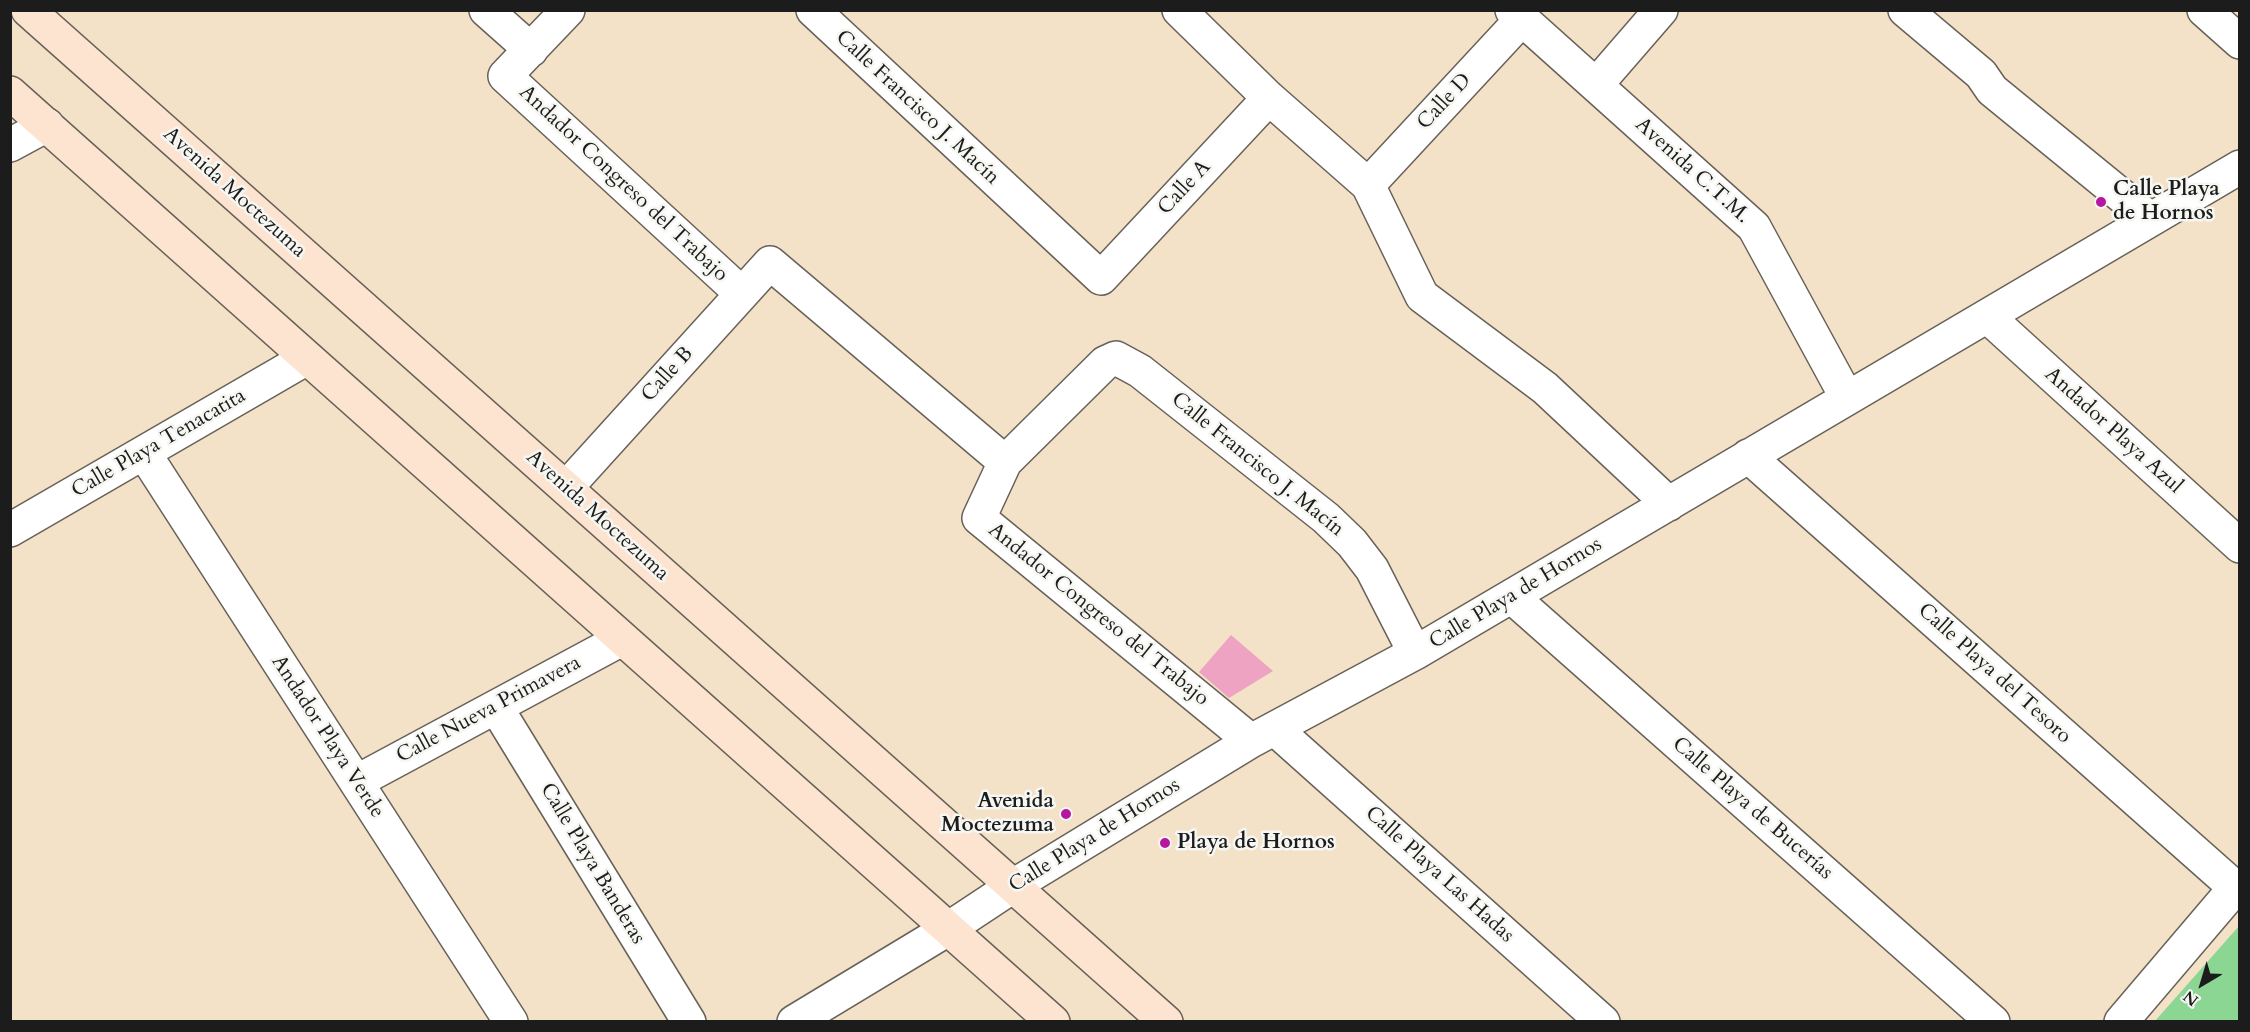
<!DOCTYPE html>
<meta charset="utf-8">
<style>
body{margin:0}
#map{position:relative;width:2250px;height:1032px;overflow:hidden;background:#f3e1c8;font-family:Cardo,serif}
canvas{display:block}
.frame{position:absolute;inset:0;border:12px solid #1c1c1c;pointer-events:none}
.north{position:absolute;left:2172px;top:954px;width:60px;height:60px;-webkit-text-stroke:4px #f6f6f2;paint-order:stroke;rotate:218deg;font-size:16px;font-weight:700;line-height:24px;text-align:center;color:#1c1c1c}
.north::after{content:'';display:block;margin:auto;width:21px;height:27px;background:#1c1c1c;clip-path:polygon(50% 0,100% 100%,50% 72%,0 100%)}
</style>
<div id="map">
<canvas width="2250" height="1032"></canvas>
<div class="frame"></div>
<div class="north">N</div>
</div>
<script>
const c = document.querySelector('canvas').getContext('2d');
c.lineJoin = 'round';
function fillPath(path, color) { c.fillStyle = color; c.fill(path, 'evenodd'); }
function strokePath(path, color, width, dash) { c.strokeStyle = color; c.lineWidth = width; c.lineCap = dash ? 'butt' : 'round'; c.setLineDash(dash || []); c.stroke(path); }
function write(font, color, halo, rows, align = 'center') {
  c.font = font + ' Cardo,serif'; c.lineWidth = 5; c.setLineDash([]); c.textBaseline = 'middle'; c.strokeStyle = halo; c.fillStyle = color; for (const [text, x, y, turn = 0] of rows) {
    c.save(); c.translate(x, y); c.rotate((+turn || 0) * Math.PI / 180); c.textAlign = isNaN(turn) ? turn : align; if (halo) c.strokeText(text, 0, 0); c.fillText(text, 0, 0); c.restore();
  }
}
const green = new Path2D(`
 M2239 926V1021H2155Z`);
const building = new Path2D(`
 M1231 635 1273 671 1229 698 1199 672Z`);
const street = new Path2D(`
 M486 10 531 50
 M568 10 505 76 741 293
 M813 10 1101 278 1269 98
 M1179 10 1269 98 1368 185 1422 296 1545 388 1669 504
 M1512 10 1754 227 1847 398
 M1905 10 1981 74 1992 90 2150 219
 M2204 10 2240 42
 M1596 85 1661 10
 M10 145 47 125
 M1368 185 1522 19
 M1987 316 2240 546
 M144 453 511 1022
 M1748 456 2240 892
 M566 488 770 263 1005 462
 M10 530 307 358
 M1512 597 1993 1022
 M496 707 689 1022
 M1275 729 1603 1022
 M1251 741 979 518 1005 462 1105 363 1116 358 1140 371 1326 518 1352 543 1372 569 1415 653
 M356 782 622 639
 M794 1022 948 929 1013 886 1251 741 1415 653 2240 167
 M2121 1022 2235 888`);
const secondary = new Path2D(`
 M28 10 1166 1022
 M10 93 1053 1022`);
const markers = [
 [2101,202,6,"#b5179e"],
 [1066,814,6,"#b5179e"],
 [1165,843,6,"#b5179e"]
];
const streetNames = [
 ["Calle D",1445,102,-47],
 ["Calle Francisco J. Macín",917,108,43],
 ["Avenida C.T.M.",1692,171,42],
 ["Andador Congreso del Trabajo",623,184,43],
 ["Calle A",1185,188,-47],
 ["Avenida Moctezuma",234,193,42],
 ["Calle B",668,375,-48],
 ["Andador Playa Azul",2113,431,42],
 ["Calle Playa Tenacatita",159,444,-30],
 ["Calle Francisco J. Macín",1257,465,39],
 ["Avenida Moctezuma",597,516,42],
 ["Calle Playa de Hornos",1516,594,-31],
 ["Andador Congreso del Trabajo",1098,615,39],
 ["Calle Playa del Tesoro",1994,674,42],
 ["Calle Nueva Primavera",489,710,-28],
 ["Andador Playa Verde",327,737,57],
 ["Calle Playa de Bucerías",1752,809,41],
 ["Calle Playa de Hornos",1095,836,-32],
 ["Calle Playa Banderas",592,864,59],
 ["Calle Playa Las Hadas",1439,875,42]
];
const poiNames = [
 ["Calle Playa",2113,190],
 ["de Hornos",2113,214],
 ["Avenida",1054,802,"right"],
 ["Moctezuma",1054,826,"right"],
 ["Playa de Hornos",1177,843]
];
fillPath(green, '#8bd693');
fillPath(building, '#eea3c3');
strokePath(street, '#676158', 36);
strokePath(secondary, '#676158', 36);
strokePath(street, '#fff', 33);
strokePath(secondary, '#fde4d1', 33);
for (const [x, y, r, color] of markers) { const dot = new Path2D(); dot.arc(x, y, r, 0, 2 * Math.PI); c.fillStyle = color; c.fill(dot); strokePath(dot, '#f6f6f2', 2); }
write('21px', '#1c1c1c', '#f6f6f2', streetNames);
write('bold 21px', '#1c1c1c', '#f6f6f2', poiNames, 'left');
</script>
